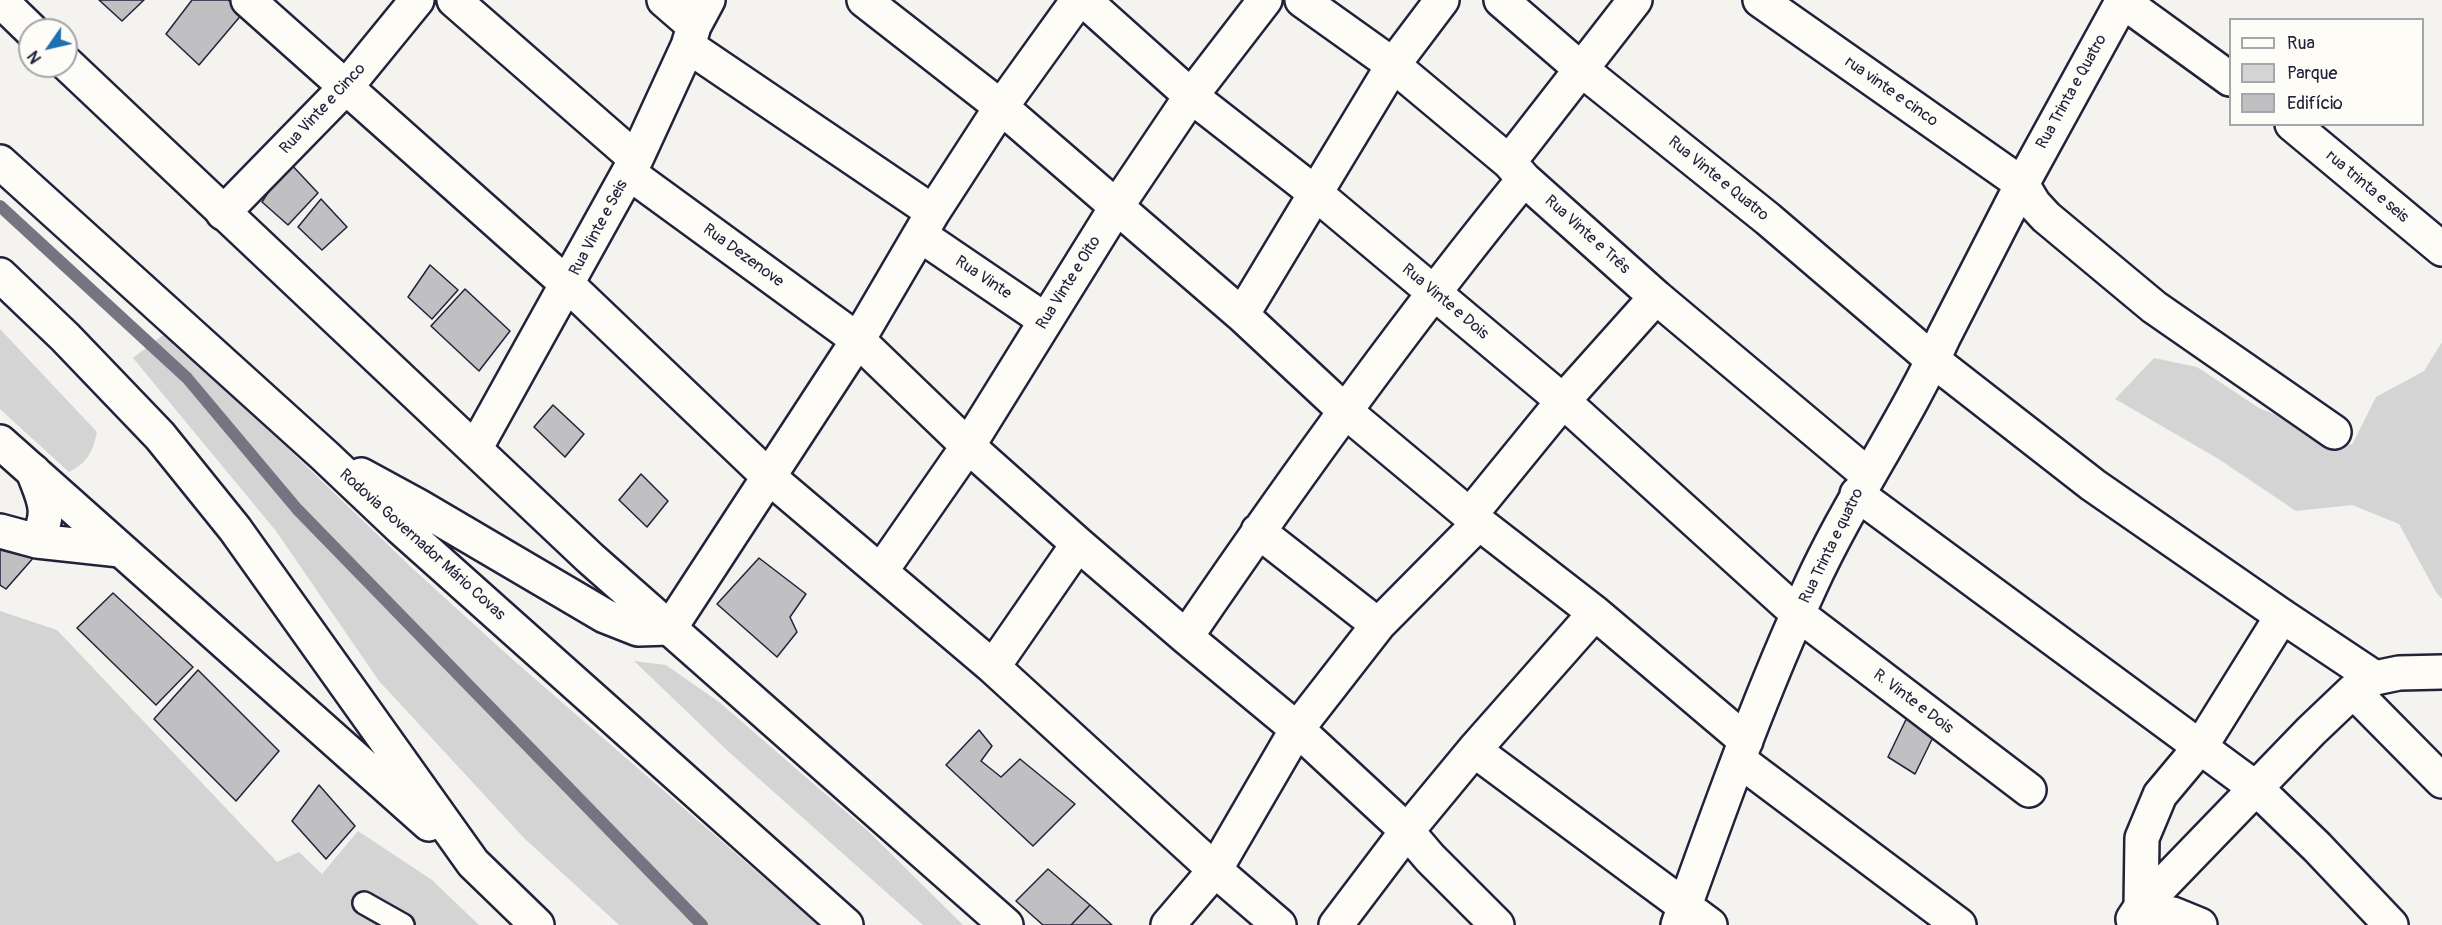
<!DOCTYPE html>
<meta charset="utf-8">
<style>
body{margin:0}
#map{position:relative;width:2442px;height:925px;overflow:hidden;background:#f4f3ef;font-family:Pangolin,sans-serif}
canvas{display:block}
.legend{position:absolute;left:2229px;top:18px;width:195px;height:108px;box-sizing:border-box;background:#fdfcf7;border:2px solid #a5a5ac;margin:0;padding:8px 10px;list-style:none;font-size:18px;color:#22223b}
.legend li{display:flex;align-items:center;gap:12px;height:30px}
.legend b{width:30px;border:2px solid #a5a5ac}
.north{position:absolute;left:18px;top:18px;width:60px;height:60px;box-sizing:border-box;background:#fdfcf7;border:2px solid #a5a5ac;border-radius:50%;rotate:236deg;font-size:16px;font-weight:700;line-height:24px;text-align:center;color:#22223b}
.north::after{content:'';display:block;margin:auto;width:21px;height:27px;background:#1f6fb2;clip-path:polygon(50% 0,100% 100%,50% 72%,0 100%)}
</style>
<div id="map">
<canvas width="2442" height="925"></canvas>
<ul class="legend">
<li><b style="height:8px;background:#fdfcf7"></b>Rua</li>
<li><b style="height:16px;background:#d5d4d5"></b>Parque</li>
<li><b style="height:16px;background:#c0bfc2"></b>Edifício</li>
</ul>
<div class="north">N</div>
</div>
<script>
const c = document.querySelector('canvas').getContext('2d');
c.lineJoin = 'round';
function fillPath(path, color) { c.fillStyle = color; c.fill(path, 'evenodd'); }
function strokePath(path, color, width, dash) { c.strokeStyle = color; c.lineWidth = width; c.lineCap = dash ? 'butt' : 'round'; c.setLineDash(dash || []); c.stroke(path); }
function write(font, color, halo, rows, align = 'center') {
  c.font = font + ' Pangolin,sans-serif'; c.lineWidth = 4.5; c.setLineDash([]); c.textBaseline = 'middle'; c.strokeStyle = halo; c.fillStyle = color; for (const [text, x, y, turn = 0] of rows) {
    c.save(); c.translate(x, y); c.rotate((+turn || 0) * Math.PI / 180); c.textAlign = isNaN(turn) ? turn : align; if (halo) c.strokeText(text, 0, 0); c.fillText(text, 0, 0); c.restore();
  }
}
const green = new Path2D(`
 M0 329 97 432C93 452 87 463 69 472L0 409Z
 M167 332 412 568 511 658 818 925H619L524 838 379 681 276 531 133 358Z
 M2442 342V599L2436 592 2399 524 2352 505 2296 511 2217 458 2115 399 2154 358 2197 367 2259 408 2352 445 2376 397 2424 371Z
 M0 611 57 630 277 862 299 852 322 874 358 831 432 880 479 925H0Z
 M634 661 666 665 719 702 868 831 963 925H923L730 753Z`);
const stream = new Path2D(`
 M0 206 187 378 297 509 702 925`);
const building = new Path2D(`
 M99 0H144L122 21Z
 M192 0H228L243 13 199 65 166 34Z
 M288 161 318 193 288 225 262 202Z
 M321 199 347 227 322 250 298 227Z
 M430 265 458 290 432 319 408 297Z
 M465 289 510 331 479 371 431 326Z
 M553 405 584 434 565 457 534 427Z
 M641 474 668 501 647 527 619 500Z
 M0 538 42 548 6 589 0 585Z
 M759 558 806 594 790 617 797 632 777 657 717 604Z
 M113 593 193 667 156 705 77 628Z
 M198 670 279 751 236 801 154 719Z
 M1912 707 1940 723 1915 774 1888 757Z
 M979 730 992 746 981 761 1001 777 1020 759 1075 804 1033 846 946 765Z
 M319 785 355 826 326 859 292 821Z
 M1048 869 1090 905 1071 925H1043L1016 901Z
 M1090 905 1112 925H1071Z`);
const lane = new Path2D(`
 M364 903 403 925`);
const street = new Path2D(`
 M248 0 568 285 769 477 993 667 1215 870 1279 925
 M454 0 636 159
 M664 0 694 26
 M864 0 1001 107 1242 315 1345 411 1479 523 1595 613 1746 741
 M1084 0 1191 96 1314 192 1563 401 1798 614 2029 790
 M1302 0 1393 65 1509 162 1524 179 1656 297 1868 475
 M1501 0 1582 70 1768 219 1934 361 2093 485 2282 616 2375 678
 M1760 0 2022 184 2034 204 2046 217 2154 307 2334 432
 M2121 0 2230 79
 M688 46 933 212
 M2292 124 2442 249
 M1509 162 1635 0
 M629 173 858 340 968 446 1078 544 1186 637 1297 729 1407 831 1430 858 1497 925
 M223 213 346 87 417 0
 M920 235 1045 320
 M1242 315 1393 65 1442 0
 M475 449 636 159 688 46 694 26 708 0
 M33 471C44 501 52 510 37 541
 M1857 494 2257 789 2317 847 2391 925
 M1470 515 1563 401 1656 297
 M0 531 37 541 120 550
 M1258 531 1378 625
 M881 571 968 446 1117 206 1191 96 1265 0
 M670 628 858 340 933 212 1001 107 1078 0
 M1186 637C1293 480 1404 326 1524 179
 M993 667 1078 544
 M2353 691 2442 781
 M1474 750 1710 925
 M1739 760 1959 925
 M2141 907 2311 731 2353 691 2375 678 2399 673 2442 672
 M2141 907 2173 914 2200 925
 M2133 919 2141 907 2142 838 2160 795 2201 746 2282 616
 M1168 925 1215 870 1297 729 1378 625 1479 523
 M1336 925 1407 831 1474 750 1595 613
 M1678 925C1719 811 1760 695 1811 585 1850 500 1905 422 1944 336L2022 184 2123 0`);
const secondary = new Path2D(`
 M0 0 31 30
 M66 63 590 558 1006 925`);
const highway = new Path2D(`
 M0 162 325 456 401 528 846 925
 M0 275 65 337 160 436 235 529 473 863 537 925
 M0 442 429 824
 M361 475 418 506 605 616 638 629 670 628`);
const streetNames = [
 ["rua vinte e cinco",1891,92,35],
 ["Rua Trinta e Quatro",2072,92,-61],
 ["Rua Vinte e Cinco",323,109,-47],
 ["Rua Vinte e Quatro",1718,179,39],
 ["rua trinta e seis",2367,187,40],
 ["Rua Vinte e Seis",599,228,-62],
 ["Rua Vinte e Três",1587,235,42],
 ["Rua Dezenove",743,256,36],
 ["Rua Vinte",983,278,34],
 ["Rua Vinte e Oito",1069,283,-58],
 ["Rua Vinte e Dois",1445,302,40],
 ["Rodovia Governador Mário Covas",422,545,42],
 ["Rua Trinta e quatro",1832,546,-64],
 ["R. Vinte e Dois",1913,702,37]
];
fillPath(green, '#d5d4d5');
strokePath(stream, '#757582', 12);
fillPath(building, '#c0bfc2');
strokePath(building, '#22223b', 1.5);
strokePath(lane, '#22223b', 26);
strokePath(street, '#22223b', 38);
strokePath(secondary, '#22223b', 38);
strokePath(highway, '#22223b', 38);
strokePath(lane, '#fdfcf7', 21);
strokePath(street, '#fdfcf7', 33);
strokePath(secondary, '#fdfcf7', 33);
strokePath(highway, '#fdfcf7', 33);
write('16px', '#22223b', '#fdfcf7', streetNames);
</script>
